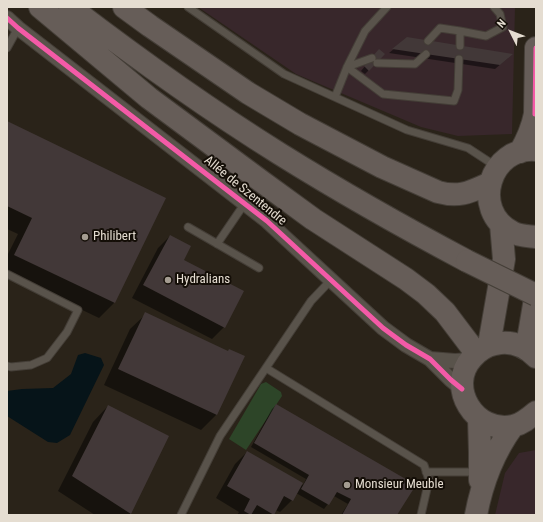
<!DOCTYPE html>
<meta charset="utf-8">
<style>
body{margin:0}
#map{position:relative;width:543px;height:522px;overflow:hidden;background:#2a2319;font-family:"Roboto Condensed",sans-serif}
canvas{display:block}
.frame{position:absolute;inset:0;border:8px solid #e5ddd1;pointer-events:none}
.north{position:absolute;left:491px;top:12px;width:40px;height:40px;-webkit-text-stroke:3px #140e07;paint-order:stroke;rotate:312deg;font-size:11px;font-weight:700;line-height:16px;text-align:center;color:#e5ddd1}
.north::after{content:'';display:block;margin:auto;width:14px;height:18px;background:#e5ddd1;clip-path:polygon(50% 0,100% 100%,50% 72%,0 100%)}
</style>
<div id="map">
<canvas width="543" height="522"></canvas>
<div class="frame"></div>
<div class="north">N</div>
</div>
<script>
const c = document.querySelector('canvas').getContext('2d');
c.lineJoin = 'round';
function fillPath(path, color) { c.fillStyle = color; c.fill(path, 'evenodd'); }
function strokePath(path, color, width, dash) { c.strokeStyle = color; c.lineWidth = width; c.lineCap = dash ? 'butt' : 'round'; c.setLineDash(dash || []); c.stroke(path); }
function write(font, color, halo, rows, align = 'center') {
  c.font = font + ' "Roboto Condensed",sans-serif'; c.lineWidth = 4; c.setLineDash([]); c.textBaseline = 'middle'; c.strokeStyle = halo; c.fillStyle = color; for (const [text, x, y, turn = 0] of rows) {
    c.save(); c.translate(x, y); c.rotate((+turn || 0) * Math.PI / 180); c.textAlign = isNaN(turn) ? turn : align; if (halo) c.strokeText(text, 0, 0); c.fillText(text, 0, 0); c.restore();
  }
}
const commercial = new Path2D(`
 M198 7H515L512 134 458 136 421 127 296 74Z
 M536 450V515H495L505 473 519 453Z`);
const green = new Path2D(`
 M266 382 281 392 282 396 246 450 229 439 261 384Z`);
const water = new Path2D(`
 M85 353 101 358 104 365 70 435 57 443 48 442 7 416V391L22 389 53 388 71 374 78 355Z`);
const shadow = new Path2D(`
 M407 38 508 58 495 69 389 53Z
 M375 54 369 70 365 74 361 71Z
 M7 122 165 199 114 303 99 318 7 274V256L18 234 7 229Z
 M170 236 182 260 242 291 224 327 212 339 132 298 158 248Z
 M146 314 227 352 244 357 216 415 201 430 104 385 130 329Z
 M276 405 396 515H341L348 504 334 496 324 509 296 493 292 500 280 512 275 510 272 515H237L239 512 216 498 235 464 247 452 303 485 306 479 251 447 272 409Z
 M108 406 131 513 129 515H95L58 491 93 422Z`);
const building = new Path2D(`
 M407 37 513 54 500 65 392 49Z
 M379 49 385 54 369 71 364 66Z
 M7 121 166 198 115 303 14 255 32 218 7 206Z
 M170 235 191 246 184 260 244 291 225 328 143 285Z
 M145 312 228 351 229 349 245 356 217 415 118 369Z
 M276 404 416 485 397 515H342L351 499 337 492 329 505 301 489 309 475 254 443Z
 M108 405 169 436 131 514 72 476Z
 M247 451 303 483 293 501 284 496 274 515 257 505 251 515 244 511 250 499 227 486Z`);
const lane = new Path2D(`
 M188 7 284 74 407 130 468 148 497 167
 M428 41 440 28 460 31
 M460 46V31L486 36 503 27 500 14 494 7
 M7 48 18 28
 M377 63 415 64 426 54
 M347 67 383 94 454 101 458 90 459 59
 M347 67 372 58
 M335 97 347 67 365 31 387 7
 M188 227 259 268
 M217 244 245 203
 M7 274 78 310 67 332 47 358 31 365 11 367 7 366
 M266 368 424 465 429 480 421 515
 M426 472H478
 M181 515 220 436 311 301 331 280`);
const street = new Path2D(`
 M7 18 18 28 267 221 383 328 406 345 430 359 451 380 462 389
 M430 359 455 361 470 360`);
const primary = new Path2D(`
 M40 7 149 98 261 181 313 219 406 279 426 294 445 312 476 353
 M70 7C138 59 208 109 280 154 341 192 403 227 467 261
 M124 7 150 26 248 93 300 124 382 167 438 192C460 198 470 192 490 183
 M536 150C490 146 470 210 512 232 519 236 528 236 536 237
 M520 152C527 140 532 129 535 114L536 48
 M489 345 504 259 501 224
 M530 351 529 334 536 293
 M536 357C524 345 511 340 495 344 485 346 479 350 472 358 446 387 475 434 513 426 522 424 529 418 536 412
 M479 418 480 453V480
 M476 515C482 483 494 452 513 426`);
const primaryBridge = new Path2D(`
 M467 261 536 295`);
const cycleway = new Path2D(`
 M7 18 18 28 267 221 383 328 406 345 430 359 451 380 462 389
 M535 114 536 48`);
const markers = [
 [85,237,4,"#a49c91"],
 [168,280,4,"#a49c91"],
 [347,485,4,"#a49c91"]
];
const streetNames = [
 ["Allée de Szentendre",245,191,39]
];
const poiNames = [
 ["Philibert",93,237],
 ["Hydralians",176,280],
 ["Monsieur Meuble",355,485]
];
fillPath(commercial, '#38272b');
fillPath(green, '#2d4528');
fillPath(water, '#061419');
fillPath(shadow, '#0007');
fillPath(building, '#423838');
strokePath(lane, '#443e37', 9);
strokePath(street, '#443e37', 16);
strokePath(primary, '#443e37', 24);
strokePath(lane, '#59534b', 7);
strokePath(street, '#59534b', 14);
strokePath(primary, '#665d58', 22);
strokePath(primaryBridge, '#443e37', 24, []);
strokePath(primaryBridge, '#665d58', 22);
strokePath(cycleway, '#f35aa7', 5);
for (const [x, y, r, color] of markers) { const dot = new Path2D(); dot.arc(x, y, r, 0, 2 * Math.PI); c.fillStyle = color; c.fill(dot); strokePath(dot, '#140e07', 1.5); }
write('13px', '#e5ddd1', '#140e07', streetNames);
write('13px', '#e5ddd1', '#140e07', poiNames, 'left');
</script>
